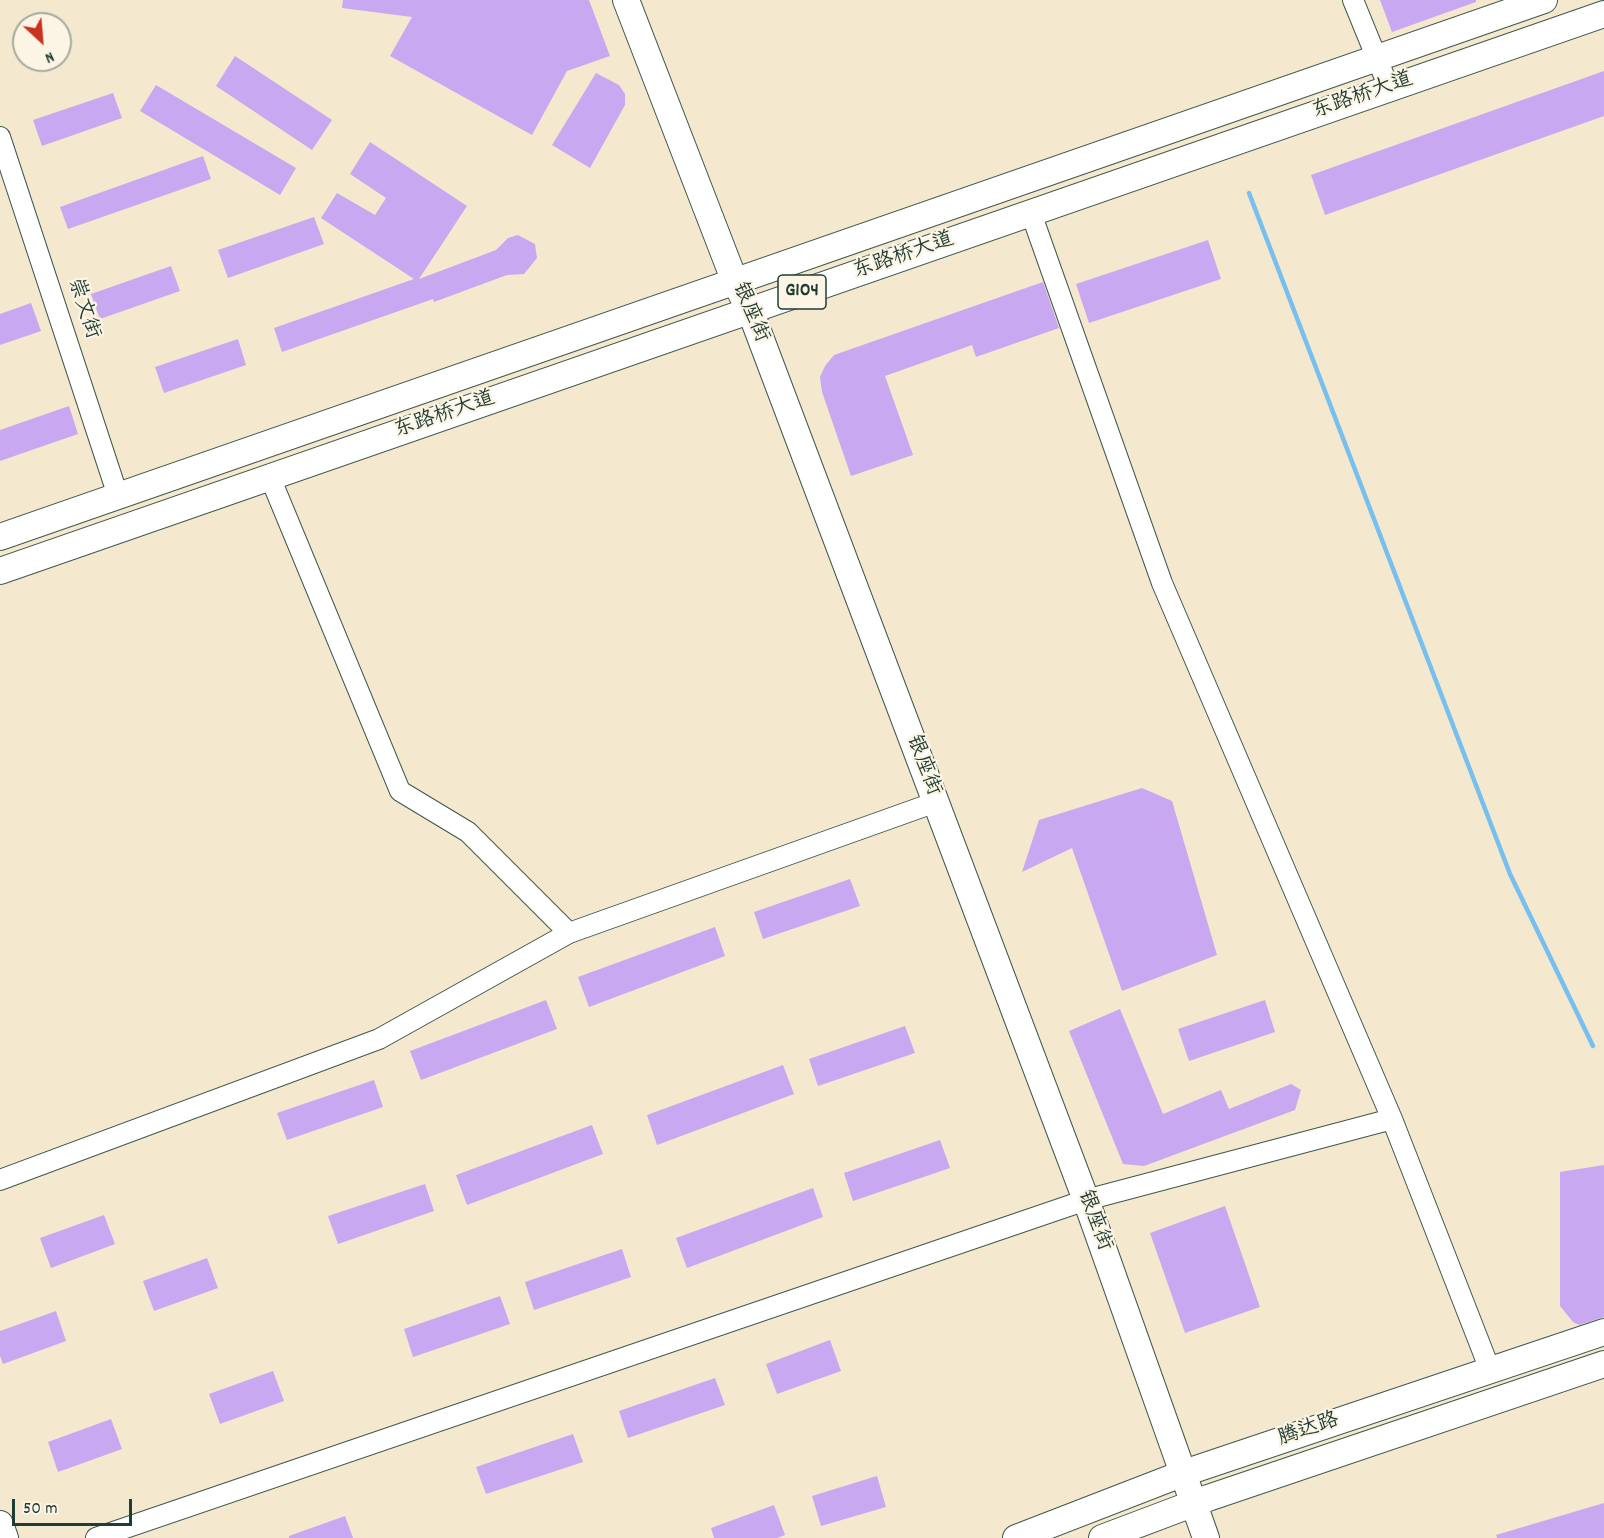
<!DOCTYPE html>
<meta charset="utf-8">
<style>
body{margin:0}
#map{position:relative;width:1604px;height:1538px;overflow:hidden;background:#f4e8ce;font-family:Dekko,sans-serif}
canvas{display:block}
.north{position:absolute;left:12px;top:12px;width:60px;height:60px;box-sizing:border-box;background:#fcf5e5;border:2px solid #a4ab9e;border-radius:50%;rotate:154deg;font-size:16px;font-weight:700;line-height:24px;text-align:center;color:#1f3d34}
.north::after{content:'';display:block;margin:auto;width:21px;height:27px;background:#c8321e;clip-path:polygon(50% 0,100% 100%,50% 72%,0 100%)}
.scale{position:absolute;left:12px;top:1499px;width:120px;height:27px;box-sizing:border-box;border:3px solid #1f3d34;border-top:0;padding-left:8px;font-size:18px;line-height:21px;white-space:nowrap;color:#1f3d34;-webkit-text-stroke:4px #fcf5e5;paint-order:stroke}
</style>
<div id="map">
<canvas width="1604" height="1538"></canvas>
<div class="north">N</div>
<div class="scale">50 m</div>
</div>
<script>
const c = document.querySelector('canvas').getContext('2d');
c.lineJoin = 'round';
function strokePath(path, color, width, dash) { c.strokeStyle = color; c.lineWidth = width; c.lineCap = dash ? 'butt' : 'round'; c.setLineDash(dash || []); c.stroke(path); }
function fillPath(path, color) { c.fillStyle = color; c.fill(path, 'evenodd'); }
function write(font, color, halo, rows, align = 'center') {
  c.font = font + ' Dekko,"LXGW WenKai TC",sans-serif'; c.lineWidth = 4.5; c.setLineDash([]); c.textBaseline = 'middle'; c.strokeStyle = halo; c.fillStyle = color; for (const [text, x, y, turn = 0] of rows) {
    c.save(); c.translate(x, y); c.rotate((+turn || 0) * Math.PI / 180); c.textAlign = isNaN(turn) ? turn : align; if (halo) c.strokeText(text, 0, 0); c.fillText(text, 0, 0); c.restore();
  }
}
const stream = new Path2D(`
 M1249 193 1510 874 1593 1046`);
const building = new Path2D(`
 M343 0H589L610 56 567 71 532 135 390 56 412 17 342 8Z
 M1380 0H1476V2L1392 32Z
 M235 56 332 120 312 150 216 86Z
 M1604 71V116L1325 215 1311 175Z
 M596 73 619 85 625 94V105L590 168 552 145Z
 M156 85 296 168 280 195 140 111Z
 M113 93 122 118 42 146 33 120Z
 M370 142 467 206 419 279 496 250 508 238 518 235 535 244 537 258 524 274 507 275 434 302 433 299 282 352 274 328 414 279 321 218 337 193 375 215 386 198 350 174Z
 M203 156 211 179 68 229 60 207Z
 M314 217 324 244 228 278 218 250Z
 M1208 240 1221 279 1089 323 1076 284Z
 M171 266 180 291 100 319 91 294Z
 M1043 282 1059 328 976 357 972 345 885 376 913 455 851 476 822 392 820 377 825 366 834 355Z
 M31 303 41 331 0 345V314Z
 M238 339 246 365 164 393 155 367Z
 M69 406 78 434 0 461V430Z
 M1142 788 1172 801 1217 955 1122 991 1072 848 1022 872 1039 820Z
 M850 879 860 906 763 939 754 912Z
 M715 927 725 956 589 1007 578 977Z
 M546 1000 557 1029 421 1080 410 1051Z
 M1265 1000 1275 1032 1189 1061 1178 1029Z
 M1120 1009 1163 1114 1221 1090 1229 1109 1291 1084 1301 1090 1295 1110 1144 1166 1123 1164 1069 1031Z
 M905 1026 915 1053 818 1086 809 1059Z
 M783 1065 794 1094 657 1145 647 1115Z
 M374 1080 383 1107 287 1140 277 1113Z
 M592 1125 603 1154 467 1205 456 1175Z
 M940 1140 950 1168 853 1201 844 1173Z
 M1604 1165V1317L1579 1325 1573 1322 1560 1306V1172Z
 M425 1184 434 1211 338 1244 328 1216Z
 M813 1188 823 1217 687 1268 676 1238Z
 M1225 1206 1260 1307 1185 1333 1150 1233Z
 M104 1215 115 1244 51 1268 40 1238Z
 M622 1249 631 1277 534 1310 525 1282Z
 M207 1258 218 1288 154 1311 143 1281Z
 M500 1296 510 1324 413 1357 404 1329Z
 M56 1311 66 1341 3 1364 0 1356V1331Z
 M830 1340 841 1371 777 1394 766 1364Z
 M273 1371 284 1401 220 1424 209 1394Z
 M715 1378 725 1405 628 1438 619 1411Z
 M111 1419 122 1449 58 1472 48 1442Z
 M573 1434 583 1462 486 1494 476 1467Z
 M877 1476 886 1507 821 1526 812 1496Z
 M1604 1503V1538H1497L1496 1535Z
 M774 1505 785 1535 777 1538H714L711 1528Z
 M345 1516 353 1538H289V1536Z`);
const minor = new Path2D(`
 M1353 0 1389 88
 M0 137 118 496
 M1031 213 1162 583 1392 1119 1490 1370
 M270 477 400 791 468 832 569 933
 M0 1180 379 1039 569 933 936 802
 M96 1538 1086 1200 1392 1119`);
const major = new Path2D(`
 M626 0 735 282 750 310 1086 1200 1206 1538
 M0 537 1544 0
 M0 571 1604 14
 M0 1524 5 1538
 M1016 1538 1184 1473 1604 1332
 M1102 1538 1208 1498 1604 1364`);
const shields = [
 [802,292,48]
];
const shieldNames = [
 ["G104",802,292]
];
const streetNames = [
 ["东路桥大道",1363,97,-19],
 ["东路桥大道",904,257,-19],
 ["崇文街",82,309,72],
 ["银座街",749,313,67],
 ["东路桥大道",445,416,-19],
 ["银座街",922,766,69],
 ["银座街",1093,1221,70],
 ["腾达路",1309,1431,-19]
];
strokePath(stream, '#76bfef', 4.5);
fillPath(building, '#c9a8f2');
strokePath(minor, '#3f574b', 22);
strokePath(major, '#3f574b', 28);
strokePath(minor, '#fff', 20);
strokePath(major, '#fff', 26);
for (const [x, y, w] of shields) { const box = new Path2D(); box.roundRect(x - w / 2, y - 17, w, 34, 4.5); c.fillStyle = '#fcf5e5'; c.fill(box); strokePath(box, '#1f3d34', 1.5); }
write('bold 20px', '#1f3d34', null, shieldNames);
write('21px', '#1f3d34', '#fcf5e5', streetNames);
</script>
